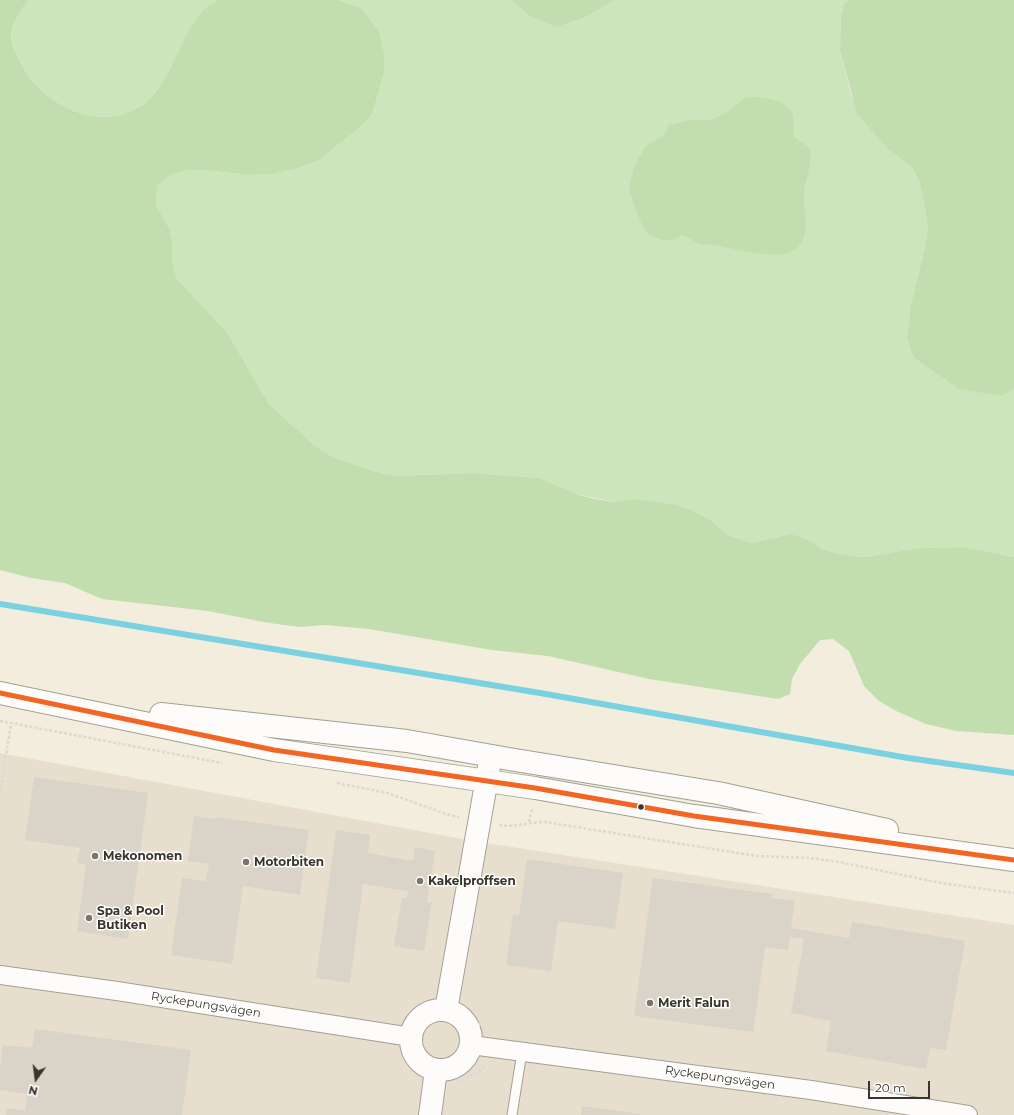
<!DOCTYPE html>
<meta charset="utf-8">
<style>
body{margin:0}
#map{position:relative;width:1014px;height:1115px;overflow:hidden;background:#f2eddd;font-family:Montserrat,sans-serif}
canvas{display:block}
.north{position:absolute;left:16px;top:1059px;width:40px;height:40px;-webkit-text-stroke:3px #fff;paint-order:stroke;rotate:194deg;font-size:11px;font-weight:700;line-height:16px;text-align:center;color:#39352a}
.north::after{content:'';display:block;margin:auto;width:14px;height:18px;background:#39352a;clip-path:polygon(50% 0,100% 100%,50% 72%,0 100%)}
.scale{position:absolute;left:868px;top:1081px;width:62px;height:18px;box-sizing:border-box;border:2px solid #39352a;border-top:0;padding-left:5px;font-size:12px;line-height:14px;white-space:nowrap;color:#39352a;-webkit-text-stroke:3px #fff;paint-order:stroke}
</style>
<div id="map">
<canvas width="1014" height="1115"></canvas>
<div class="north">N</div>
<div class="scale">20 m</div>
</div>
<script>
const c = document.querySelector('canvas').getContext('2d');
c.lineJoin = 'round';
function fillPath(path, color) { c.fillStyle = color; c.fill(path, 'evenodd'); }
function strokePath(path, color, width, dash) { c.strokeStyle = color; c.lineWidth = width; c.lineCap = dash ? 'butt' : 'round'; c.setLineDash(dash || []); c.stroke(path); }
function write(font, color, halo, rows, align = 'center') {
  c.font = font + ' Montserrat,sans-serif'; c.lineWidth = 3; c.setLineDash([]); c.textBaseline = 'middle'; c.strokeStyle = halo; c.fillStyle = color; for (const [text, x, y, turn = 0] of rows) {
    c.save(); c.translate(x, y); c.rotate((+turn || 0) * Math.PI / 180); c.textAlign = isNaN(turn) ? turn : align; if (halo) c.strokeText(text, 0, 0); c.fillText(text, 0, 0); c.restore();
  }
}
const industrial = new Path2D(`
 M0 753 473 841 1014 925V1115H0Z`);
const green = new Path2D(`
 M29 0H218C214 2 209 5 205 8 179 35 169 95 132 111 89 130 38 100 19 60 17 55 13 49 12 43 9 27 19 11 29 0Z
 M338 0H849L844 4 841 15 840 50 851 95 888 149 912 167 919 181 924 202 928 227 925 247 911 304 907 337 913 357 1002 396 1014 389V557L964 547 919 548 865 557 845 555 824 550 791 534 752 543 728 535 713 522 576 494 540 478 471 473 397 476 373 471 333 457 315 446 269 404 226 331 176 278 172 260V242L156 205 157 186 170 175 188 170H207L246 175 273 174 299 168 319 160 359 128 372 115 384 73 361 8Z`);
const forest = new Path2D(`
 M0 0H29C19 11 9 27 12 43 13 49 17 55 19 60 38 100 89 130 132 111 170 95 178 35 205 8 209 5 214 2 218 0H338L361 8 379 32 384 55V73L372 115 359 128 319 160 299 168 273 174 247 175 207 170H188L170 175 157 186 156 205 169 229 172 242V260L176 278 226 331 269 404 315 446 333 457 373 471 397 476 471 473 540 478 576 494 595 499 614 502 633 499 676 505 693 511 713 522 728 535 752 543 791 534 808 540 824 550 845 555 865 557 919 548 964 547 1014 557V735L956 731 926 724 896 711 879 701 864 686 849 651 833 639 820 640 800 664 792 679 790 694 778 699 649 679 548 656 492 650 369 629 325 625 300 627 269 623 208 611 102 599 65 583 31 578 0 570Z
 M511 0H614L585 17 556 27 529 15Z
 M849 0H1014V389L1002 396 959 389 913 357 907 337 911 304 925 247 928 227 924 202 919 181 912 167 888 149 857 114 840 50 841 15 844 4Z
 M755 97C768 98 790 100 793 116 794 122 793 130 793 136L809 147C814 164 805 176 804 194 803 210 811 234 798 247 784 264 732 247 713 245 709 244 704 245 700 244 694 242 689 237 682 235L673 240H663L652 236 644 229 635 208 629 188 634 167 645 147 663 136 669 125 690 120H711L729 111 745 98Z`);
const stream = new Path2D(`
 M0 604 540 693 908 758 1014 773`);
const building = new Path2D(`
 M34 777 148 793 128 939 77 931 86 864 77 863 80 848 25 840Z
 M194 816 215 819 216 817 309 830 300 895 243 886 232 964 171 955 182 878 206 881 209 864 188 861Z
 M336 830 370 835 368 853 413 861 415 847 435 851 427 902H432L424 951 394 946 402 898H407L408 891 363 884 350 983 316 978Z
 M527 859 623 873 615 929 558 921 551 971 506 965 513 914 519 915Z
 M653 878 772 894V898L795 901 791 928 849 938 852 922 965 941 946 1050 930 1048 926 1069 826 1051 831 1021 791 1013 804 939 790 937 788 950 765 947 753 1032 634 1016Z
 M35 1029 191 1050 182 1115H6L7 1108 25 1111 27 1094 0 1090V1068L3 1045 32 1048Z
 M582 1106 640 1114V1115H581Z`);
const path = new Path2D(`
 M0 721 222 763
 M337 783 388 793 446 814 459 817
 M0 793 11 724
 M529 822 532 809
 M499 825C514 828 529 822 545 822L757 856 810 858 839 862 941 883 1014 893
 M467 1014 482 1026
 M457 1083 483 1069 484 1066`);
const lane = new Path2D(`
 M512 1115 522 1052`);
const street = new Path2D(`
 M0 975 117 991 411 1037
 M471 1045 811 1090 968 1115`);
const secondary = new Path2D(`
 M0 693 274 750 535 788 694 816 1014 860
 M161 714 407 741 509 759 718 793 887 830
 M446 1010 489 767
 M411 1040a30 30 0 1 1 60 0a30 30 0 1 1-60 0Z
 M430 1115 436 1070`);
const bus1 = new Path2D(`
 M0 693 274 750 535 788 694 816 1014 860`);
const markers = [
 [641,807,3.5,"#39352a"],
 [95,856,4,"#7a7569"],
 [246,862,4,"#7a7569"],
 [420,881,4,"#7a7569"],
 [89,918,4,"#7a7569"],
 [650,1003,4,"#7a7569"]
];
const poiNames = [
 ["Mekonomen",103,856],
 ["Motorbiten",254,862],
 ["Kakelproffsen",428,881],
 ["Spa & Pool",97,911],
 ["Butiken",97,925],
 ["Merit Falun",658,1003]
];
const streetNames = [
 ["Ryckepungsvägen",206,1005,9],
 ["Ryckepungsvägen",720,1078,8]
];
fillPath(industrial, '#e8decd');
fillPath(green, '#cce5ba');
fillPath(forest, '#c2deae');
strokePath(stream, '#7ad2e0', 6);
fillPath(building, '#d9d3c8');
strokePath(lane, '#a39f93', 11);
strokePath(street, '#a39f93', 20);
strokePath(secondary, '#a39f93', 24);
strokePath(path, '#dad9d4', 2.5, [3, 2]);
strokePath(lane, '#fdfcfa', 9);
strokePath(street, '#fdfcfa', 18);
strokePath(secondary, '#fdfcfa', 22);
strokePath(bus1, '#f26522', 5);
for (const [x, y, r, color] of markers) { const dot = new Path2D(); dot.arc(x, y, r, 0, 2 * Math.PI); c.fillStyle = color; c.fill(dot); strokePath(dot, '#fff', 1.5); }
write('bold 12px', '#39352a', '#fff', poiNames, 'left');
write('12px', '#39352a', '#fff', streetNames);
</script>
